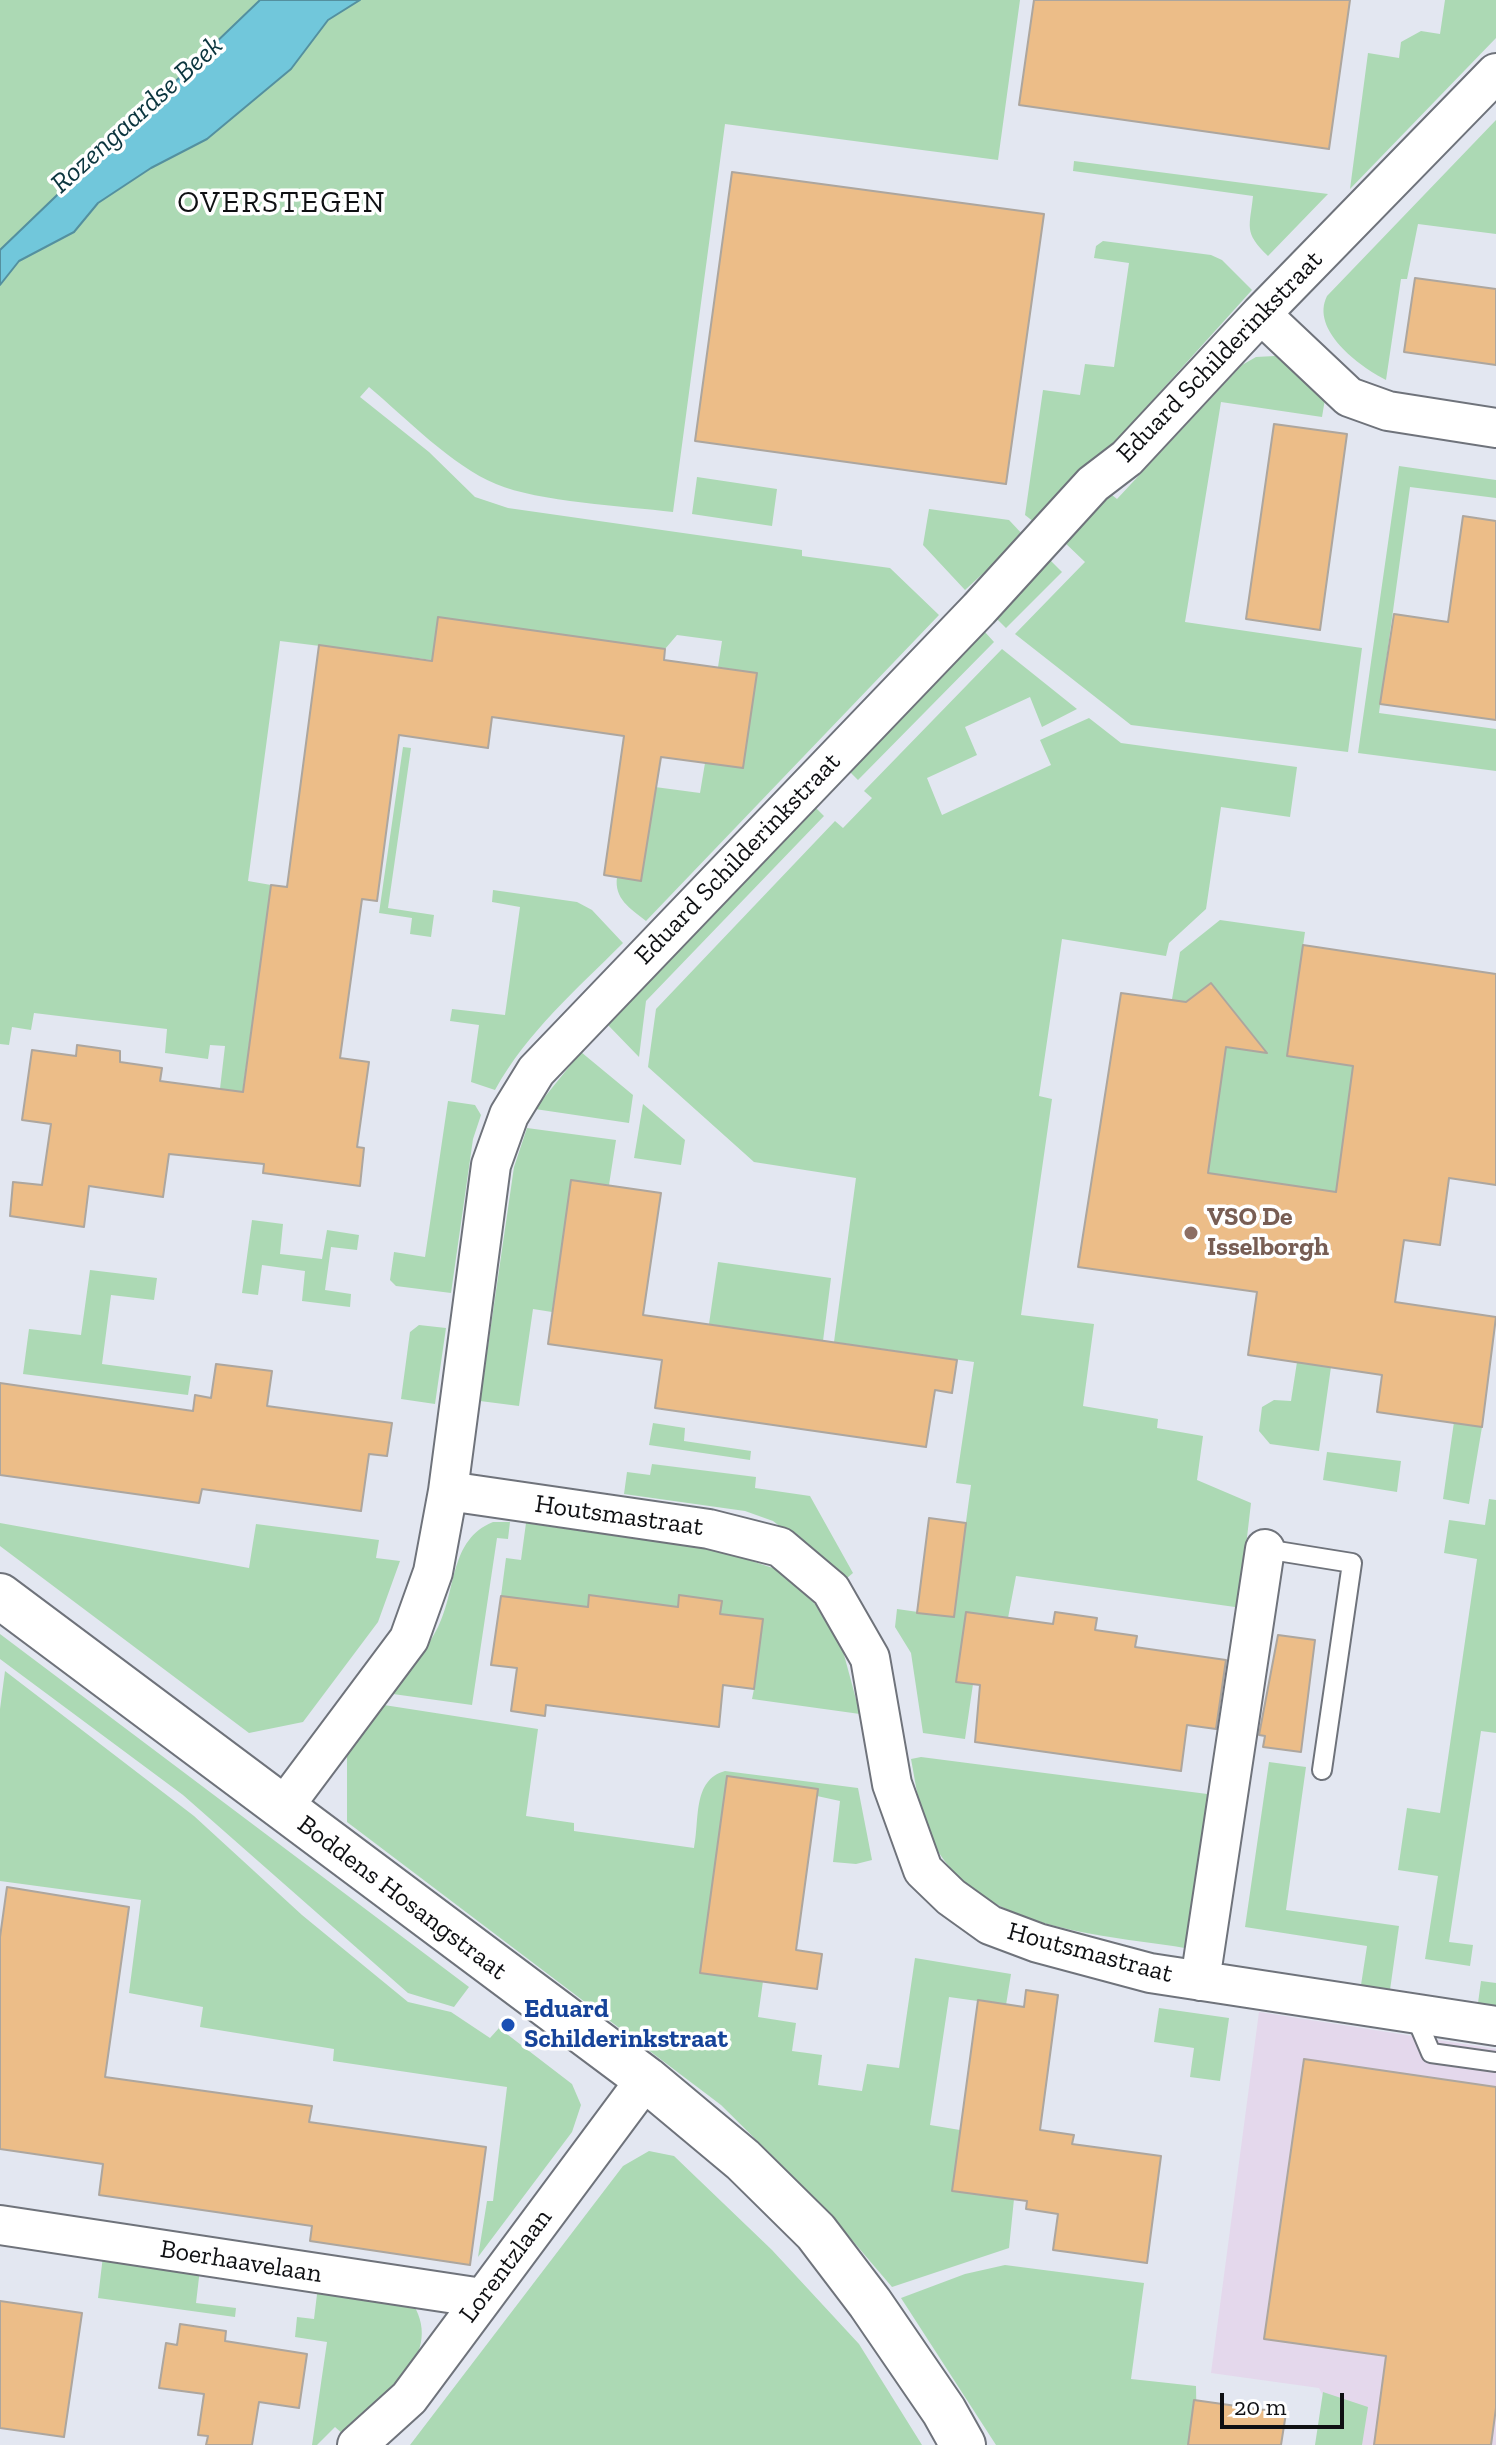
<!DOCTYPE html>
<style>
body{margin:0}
#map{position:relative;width:1496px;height:2445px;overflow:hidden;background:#e3e7f1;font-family:"Zilla Slab",serif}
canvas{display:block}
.scale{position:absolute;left:1220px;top:2393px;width:124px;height:36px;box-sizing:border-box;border:4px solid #0f1013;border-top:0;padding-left:10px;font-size:24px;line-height:28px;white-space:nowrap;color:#0f1013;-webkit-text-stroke:6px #fff;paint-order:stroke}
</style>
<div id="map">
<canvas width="1496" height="2445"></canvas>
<div class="scale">20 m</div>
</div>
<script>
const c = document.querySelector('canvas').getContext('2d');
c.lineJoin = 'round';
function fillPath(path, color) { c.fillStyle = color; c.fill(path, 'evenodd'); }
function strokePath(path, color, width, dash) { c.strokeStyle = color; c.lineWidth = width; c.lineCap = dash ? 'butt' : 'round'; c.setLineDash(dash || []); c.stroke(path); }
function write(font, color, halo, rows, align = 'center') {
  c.font = font + ' "Zilla Slab",serif'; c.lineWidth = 7; c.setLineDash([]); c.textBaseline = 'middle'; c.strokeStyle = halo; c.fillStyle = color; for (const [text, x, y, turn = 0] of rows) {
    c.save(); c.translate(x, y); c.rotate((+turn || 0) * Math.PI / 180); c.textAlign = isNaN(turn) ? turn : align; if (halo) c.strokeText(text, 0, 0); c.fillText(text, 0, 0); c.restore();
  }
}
const commercial = new Path2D(`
 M1259 2012 1496 2049V2445H1348L1319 2388 1211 2373Z`);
const green = new Path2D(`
 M0 0H1020L998 160 725 124 673 512C624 506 539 502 496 484 452 466 406 418 369 387L360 397 429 452 475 497 508 508 802 550V556L890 568 939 615 646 921C630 908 614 899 617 877L641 880 655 787 700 793 705 763 743 767 757 673 718 667 722 641 677 635 665 649 439 617 432 660 280 641 248 881 271 885 240 1110 218 1106 225 1046 210 1045 208 1059 165 1053 167 1029 34 1013 31 1030 12 1027 9 1045 0 1044Z
 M1445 0H1496V38L1350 189 1368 53 1399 58 1401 42 1421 31 1440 34Z
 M1496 120V234L1418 224 1407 279H1401L1386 380C1359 366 1310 330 1327 296Z
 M1074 161 1328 194 1268 256C1243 232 1250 227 1253 196L1073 171Z
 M1103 241 1211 255 1222 260 1252 290 1039 526 1025 515 1043 390 1080 395 1085 364 1114 367 1129 263 1094 258 1096 246Z
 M1275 356 1288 360 1325 399 1322 417 1221 402 1185 622 1362 648 1348 752 1131 725 1015 634 1085 562 1061 539 1107 491 1117 499 1242 365 1256 357Z
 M1399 466 1496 480V498L1410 487 1379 713 1496 729V771L1358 753Z
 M697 477 777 489 772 526 692 514Z
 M929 509 1009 520 1024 536 965 590 923 545Z
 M1045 555 1062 572 1006 628 996 618 1017 597 1010 590Z
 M985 632 994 642 858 780 849 771Z
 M1002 649 1077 709 1042 727 1030 697 965 727 977 755 927 778 942 815 1051 765 1040 740 1089 718 1121 743 1297 767 1290 817 1221 807 1206 909 1169 943 1166 956 1062 939 1039 1096 1052 1099 1021 1315 1094 1324 1083 1406 1158 1419 1157 1428 1203 1436 1197 1480 1251 1503 1246 1546 1251 1547 1242 1608 1016 1576 1008 1618 973 1684 965 1739 923 1733 911 1653 895 1627 897 1609 953 1617 971 1485 956 1483 974 1362 834 1342 856 1178 754 1162 648 1067 656 1009 835 821 843 828 872 798 864 791Z
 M403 747 411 748 388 908 434 915 431 937 410 934 412 918 379 913Z
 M815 807 824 816 646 1001 639 1057 607 1024Z
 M493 890 577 902 592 910 623 943C577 989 527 1032 495 1090L471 1082 479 1025 450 1021 452 1009 505 1015 520 907 492 902Z
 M1220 920 1305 932 1287 1056 1392 1071 1331 1228 1172 1168 1170 1011 1180 952Z
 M581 1052 633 1095 629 1123 535 1109Z
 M448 1101 475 1105 481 1115 473 1139 451 1293 396 1286 390 1280 394 1252 425 1257Z
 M643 1104 685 1140 681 1165 634 1158Z
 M527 1128 616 1140 609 1185 571 1181 552 1312 533 1309 519 1406 480 1401 514 1167Z
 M252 1220 283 1224 280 1254 322 1259 327 1230 359 1235 357 1250 331 1247 325 1290 351 1294 350 1307 302 1301 305 1271 262 1265 258 1295 242 1293Z
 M718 1262 831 1278 823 1341 709 1324Z
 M90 1270 157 1278 154 1300 111 1295 102 1364 191 1376 188 1395 23 1374 29 1329 81 1335Z
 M419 1325 446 1328 435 1404 401 1399 410 1332Z
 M1297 1362 1331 1367 1319 1451 1270 1444 1259 1431 1262 1407 1274 1400 1291 1401Z
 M1454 1422 1482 1427 1469 1504 1443 1499Z
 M653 1423 685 1428 684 1441 751 1451 750 1460 649 1445Z
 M1327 1452 1401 1461 1397 1492 1323 1480Z
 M652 1464 756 1477 755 1488 810 1496 853 1573 847 1578 773 1521 745 1511 624 1494 627 1472 650 1475Z
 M1489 1499 1496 1500V1733L1481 1731 1449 1942 1473 1945 1470 1966 1425 1959 1438 1876 1398 1870 1407 1808 1440 1813 1477 1559 1444 1553 1449 1520 1485 1525Z
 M493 1522H510L508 1539 497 1538 472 1705 393 1694C409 1672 426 1651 438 1627 457 1589 449 1540 493 1522Z
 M0 1523 249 1568 256 1524 379 1540 376 1558 400 1561 378 1622 303 1722 249 1733 0 1546Z
 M526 1523 721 1551 779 1570 815 1604 843 1651 860 1714 752 1699 754 1689 727 1657 501 1596 506 1558 521 1560Z
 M0 1634 469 1987 454 2007 408 1993 183 1795 0 1659Z
 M5 1671 194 1816 302 1915 408 2002 451 2012 490 2038 499 2028 572 2084 581 2105 572 2132 478 2257 487 2201H493L507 2087 333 2061 334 2049 200 2027 203 2007 129 1993 141 1900 0 1881V1709Z
 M384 1705 538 1729 526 1816 574 1823V1831L694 1848C700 1820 692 1780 725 1771L858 1788 872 1860 856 1864 833 1862 840 1801 817 1796 763 1981 758 2017 796 2023 792 2051 822 2055 818 2085 862 2091 867 2064 899 2068 915 1958 1011 1974 1006 2005 949 1997 930 2125 960 2130 1014 2199 1009 2248 892 2287 823 2206 721 2105 347 1822V1756Z
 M921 1757 1215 1795 1192 1949C1103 1934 973 1932 930 1836 919 1812 916 1785 911 1759Z
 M1269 1762 1306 1767 1286 1910 1399 1926 1390 1990 1361 1985 1367 1946 1245 1927Z
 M1481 1981 1496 1983V2006L1478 2003Z
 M1159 2008 1229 2018 1220 2081 1190 2077 1194 2048 1154 2042Z
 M649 2151 674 2156 772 2250 859 2344 922 2445H410L623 2166Z
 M103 2256 200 2269 196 2303 236 2308 235 2317 98 2298Z
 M1005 2265 1144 2283 1131 2379 1196 2386 1197 2445H996L901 2298 965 2274Z
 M318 2286 413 2304C446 2358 378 2401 344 2435L335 2427 317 2445H312L327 2342 295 2337 297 2317 314 2319Z
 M1323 2392 1368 2407 1362 2445H1315Z`);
const water = new Path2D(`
 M260 0H360L328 20 291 69 207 139 151 168 98 203 74 232 19 261 0 285V250Z`);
const building = new Path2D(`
 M1034 0H1350L1329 149 1019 105Z
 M732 172 1044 214 1006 484 695 441Z
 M1415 278 1496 289V365L1404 352Z
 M1274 424 1347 434 1320 630 1246 619Z
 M1463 516 1496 521V720L1380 704 1394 614 1448 622Z
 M438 617 665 649 664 660 757 673 743 768 661 757 641 881 604 875 624 736 492 717 488 748 399 735 377 901 362 899 340 1058 369 1062 357 1147 364 1148 360 1186 263 1173 264 1164 169 1154 163 1197 89 1186 84 1227 10 1216 13 1182 42 1185 51 1124 22 1120 32 1050 76 1056 77 1045 120 1051V1062L162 1068 160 1081 243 1092 271 885 287 887 319 645 432 661Z
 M1303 945 1496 974V1185L1449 1178 1440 1245 1404 1240 1395 1302 1496 1317 1482 1427 1377 1412 1382 1375 1248 1355 1257 1292 1078 1267 1121 993 1186 1002 1211 983 1267 1053 1226 1047 1208 1173 1336 1192 1353 1066 1287 1056Z
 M571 1180 661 1193 643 1315 957 1360 952 1393 935 1390 926 1447 655 1408 662 1360 548 1344Z
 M216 1364 272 1371 267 1406 392 1423 387 1456 369 1454 361 1511 202 1489 199 1503 0 1475V1383L193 1411 195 1395 211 1398Z
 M929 1518 966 1523 954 1617 917 1613Z
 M589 1595 678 1607 679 1595 722 1601 720 1614 763 1619 754 1689 723 1685 719 1727 546 1705 545 1716 511 1711 517 1668 491 1665 501 1596 588 1607Z
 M966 1612 1053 1624 1055 1612 1097 1618 1095 1630 1137 1636 1135 1647 1226 1660 1216 1729 1187 1725 1181 1771 975 1742 980 1685 956 1682Z
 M1278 1635 1315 1640 1301 1752 1263 1747 1265 1736 1259 1735Z
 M727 1776 818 1789 796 1950 822 1954 817 1989 700 1973Z
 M7 1887 129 1907 105 2077 312 2106 309 2122 486 2147 470 2265 310 2241 312 2226 99 2195 103 2164 0 2149V1937Z
 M1026 1990 1058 1995 1040 2130 1074 2135 1072 2144 1161 2156 1147 2263 1053 2250 1058 2214 1026 2209 1027 2201 952 2191 978 2000 1024 2007Z
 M1304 2059 1496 2087V2408L1491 2445H1374L1386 2356 1264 2339Z
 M0 2301 82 2313 64 2437 0 2428Z
 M180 2324 226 2331 225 2341 307 2354 299 2408 259 2402 252 2445H206L208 2436 198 2435 204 2394 159 2388 166 2343 177 2345Z
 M1194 2400 1286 2413 1281 2445H1188Z`);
const lane = new Path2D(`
 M1265 1549 1352 1563 1322 1770
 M1414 2013 1431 2053 1496 2062`);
const street = new Path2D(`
 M1261 314 1349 397 1388 411 1496 428
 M448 1491 709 1529 780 1547 831 1590 870 1658 892 1784 923 1870 951 1897 990 1925 1038 1943 1150 1973 1496 2026
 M282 1809 409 1639 433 1572 448 1491 491 1165 509 1115 536 1071 979 609 1093 484 1127 458 1261 314 1496 73
 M1200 1981 1265 1549
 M0 2225 482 2298
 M357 2445 409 2398 646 2079`);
const secondary = new Path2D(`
 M0 1596 646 2079 743 2160 816 2232 870 2303 944 2411 963 2445`);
const markers = [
 [1191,1233,8,"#8d6e63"],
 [508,2025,8,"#1a4fb4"]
];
const streetNames = [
 ["Eduard Schilderinkstraat",1220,357,-46],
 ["Eduard Schilderinkstraat",738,859,-46],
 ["Houtsmastraat",619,1516,8],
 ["Boddens Hosangstraat",402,1898,37],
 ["Houtsmastraat",1090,1953,15],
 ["Boerhaavelaan",241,2262,9],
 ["Lorentzlaan",506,2266,-53]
];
const educationNames = [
 ["VSO De",1207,1218],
 ["Isselborgh",1207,1248]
];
const transitNames = [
 ["Eduard",524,2010],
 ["Schilderinkstraat",524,2040]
];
const waterNames = [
 ["Rozengaardse Beek",137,115,-42]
];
const quarterNames = [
 ["OVERSTEGEN",282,203]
];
fillPath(commercial, '#e4d8ec');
fillPath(green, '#acd9b4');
fillPath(water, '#71c7db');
strokePath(water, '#54909f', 2);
fillPath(building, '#ecbd88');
strokePath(building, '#ada69e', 2);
strokePath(lane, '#6f737b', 22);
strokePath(street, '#6f737b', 42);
strokePath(secondary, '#6f737b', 48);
strokePath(lane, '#fff', 18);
strokePath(street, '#fff', 38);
strokePath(secondary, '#fff', 44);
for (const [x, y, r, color] of markers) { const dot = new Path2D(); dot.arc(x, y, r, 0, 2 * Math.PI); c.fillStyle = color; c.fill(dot); strokePath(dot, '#fff', 3); }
write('26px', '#0f1013', '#fff', streetNames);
write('bold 26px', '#785e54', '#fff', educationNames, 'left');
write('bold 26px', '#164399', '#fff', transitNames, 'left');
write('italic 28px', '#0b353e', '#fff', waterNames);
c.letterSpacing = '2px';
write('30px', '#0f1013', '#fff', quarterNames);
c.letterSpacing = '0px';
</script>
